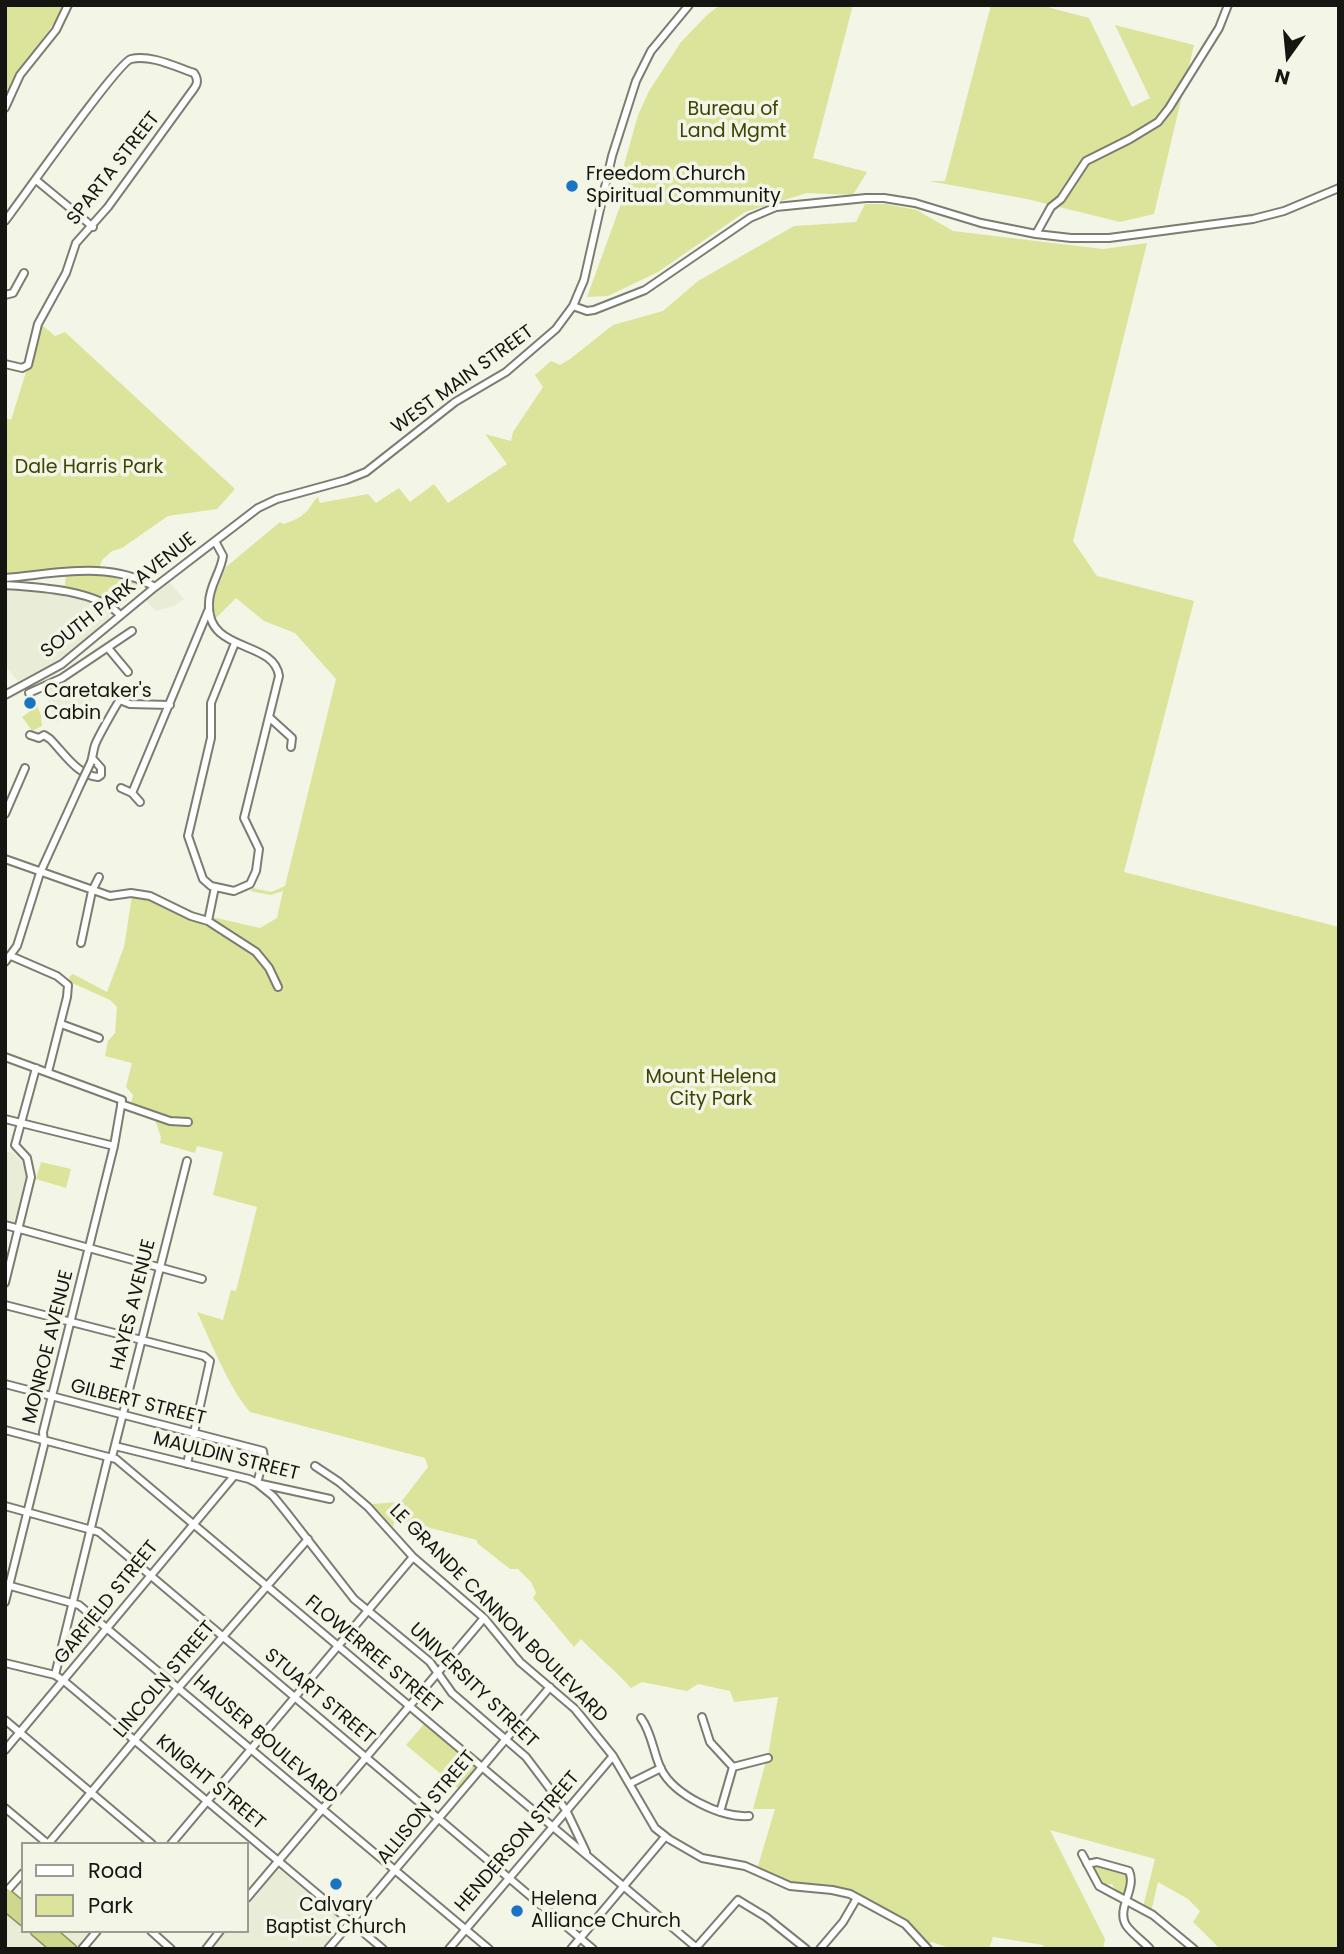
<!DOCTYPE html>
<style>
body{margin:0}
#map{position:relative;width:1344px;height:1954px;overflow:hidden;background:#f3f5e7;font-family:Poppins,sans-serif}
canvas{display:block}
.frame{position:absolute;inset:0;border:7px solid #151611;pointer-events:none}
.legend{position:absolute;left:21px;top:1842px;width:228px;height:91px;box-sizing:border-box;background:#f3f5e7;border:2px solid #9a9c91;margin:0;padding:9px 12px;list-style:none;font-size:21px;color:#151611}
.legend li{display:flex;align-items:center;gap:14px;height:35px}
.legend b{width:35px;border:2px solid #9a9c91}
.north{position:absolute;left:1253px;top:21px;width:70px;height:70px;-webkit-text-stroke:5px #f3f5e7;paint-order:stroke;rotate:195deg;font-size:19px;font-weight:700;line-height:28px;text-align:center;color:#151611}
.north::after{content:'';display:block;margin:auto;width:24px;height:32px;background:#151611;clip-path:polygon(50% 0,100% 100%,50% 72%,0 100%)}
</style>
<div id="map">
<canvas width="1344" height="1954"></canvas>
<div class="frame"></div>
<ul class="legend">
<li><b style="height:9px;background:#fff"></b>Road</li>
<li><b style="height:19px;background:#dce49b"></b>Park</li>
</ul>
<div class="north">N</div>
</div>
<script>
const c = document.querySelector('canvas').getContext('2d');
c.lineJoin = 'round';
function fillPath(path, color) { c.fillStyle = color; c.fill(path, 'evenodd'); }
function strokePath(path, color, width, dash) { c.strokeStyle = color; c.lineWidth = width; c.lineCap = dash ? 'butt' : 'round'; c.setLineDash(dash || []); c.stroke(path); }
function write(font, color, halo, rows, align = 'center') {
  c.font = font + ' Poppins,sans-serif'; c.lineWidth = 7; c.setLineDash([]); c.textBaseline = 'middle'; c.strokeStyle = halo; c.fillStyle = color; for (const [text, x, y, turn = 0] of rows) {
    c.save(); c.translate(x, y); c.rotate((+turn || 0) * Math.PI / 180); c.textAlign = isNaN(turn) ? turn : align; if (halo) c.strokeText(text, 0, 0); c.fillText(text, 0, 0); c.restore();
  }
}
const built = new Path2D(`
 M169 582 184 599 174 606 156 611 146 601Z
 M5 588 56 593 90 601 105 606 109 610V617L86 640 58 661 18 681 5 665Z
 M65 679 71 688 76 686 93 698 86 711 53 723 51 706 43 694 46 690Z
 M5 1151 13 1153 22 1162 27 1176 16 1225 5 1222Z
 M277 1870H280L342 1921V1925L322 1949H212L226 1931H247V1907Z
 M5 1911 23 1926V1931H29L49 1949H8L5 1946Z
 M56 1931H94L79 1948Z`);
const green = new Path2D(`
 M5 5H65C47 37 20 64 5 98Z
 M720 5H853L813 158 867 172 853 195 807 193 745 212 658 272 608 296 587 297 626 190 628 182 624 165 638 115 649 91 681 42 707 15Z
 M991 5H1040L1089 18 1132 107 1150 98 1115 25 1194 45 1154 214 1120 222 1027 199 929 181H945Z
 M865 204H885L917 210 953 231 1103 249 1147 243 1073 541 1097 576 1194 601 1124 872 1339 927V1949H1220L1193 1922 1200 1911 1188 1899 1158 1882 1151 1912 1143 1907 1155 1859 1050 1830 1105 1939 1103 1949H1044L1043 1945 993 1937 989 1949H952L932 1942 927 1944 904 1921 854 1894 791 1884 757 1869 775 1809H753L769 1750 778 1697 734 1702 730 1691 698 1684 687 1691 642 1682 631 1688C615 1670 597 1656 581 1639L574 1647 533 1598 536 1593 531 1582 518 1569H510L477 1543V1540L395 1519 393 1527 372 1504 401 1502 428 1467 425 1458 250 1412C229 1388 211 1342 197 1312L223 1320 231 1290 236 1291 257 1207 213 1195 223 1152 197 1146 195 1153 160 1143 161 1137 155 1120 129 1112 133 1095 126 1087 132 1063 105 1056 108 1041 115 1033 117 1007 110 1000 70 982 69 977 73 974 107 992 124 947 132 896 146 897 216 931 217 928 212 917 260 928 277 918 283 891 271 895 250 891 253 888 271 892 285 886 336 679 295 633 264 621 236 598 214 620V596L226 567 280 522 284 524C292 521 300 518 306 512 311 507 312 502 318 497L320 503 368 494 376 503 399 488 410 502 434 484 448 503 507 464 485 434 511 441 513 432 543 387 535 375 551 361 560 365 570 359 613 325 663 311 698 281 794 226 856 222Z
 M41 324 55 336 65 332 235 489 217 509 168 516 122 548 112 551 102 560 99 569 63 568 5 575V418L11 420Z
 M66 572C90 574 125 570 145 585L120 606 90 595 45 586 65 585Z
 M37 706 41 715 42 726 32 731 22 717Z
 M41 1162 71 1169 66 1188 36 1179Z
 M425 1723 476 1765V1769L459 1789 406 1745Z
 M1095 1864 1128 1873 1130 1875 1126 1895 1118 1894 1112 1884 1101 1885 1092 1868Z`);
const minor = new Path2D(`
 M5 108 20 75 56 30 68 5
 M36 180 93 227
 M5 221C22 199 117 63 131 59 150 54 176 67 194 73 200 82 196 86 190 94L108 207 76 243 66 273 38 324 28 365 22 368 5 364
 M1036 234 1051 207 1061 199 1086 161 1130 139 1158 122 1169 108 1219 28 1228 5
 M5 295 13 293 24 273
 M573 306 587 311 594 310 645 290 750 218 776 207 866 198H884L915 203 981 223 1036 234 1071 238H1109L1253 219 1284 211 1339 188
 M215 541 223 556C221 572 209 586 209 603 206 654 274 639 279 676L244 818 259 849 256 871 250 884 234 891 211 886 203 879 188 836 211 738V703L235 643
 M5 578C55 574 109 560 155 587
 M5 585C38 587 97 590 120 615
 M108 648 128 672
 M29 693 62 678 132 631
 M5 695 62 664 155 587 258 508 277 499 346 480 366 472 455 402 506 372 556 329 573 306 584 280 612 156 636 81 651 51 689 5
 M270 718 292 738 291 747
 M30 735 39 738 44 735 50 739C64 753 77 775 98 777L101 775V768L92 758
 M91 762C93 756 93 751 95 745 97 739 117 703 120 700L130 704 170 705
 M121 788 132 793 140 802
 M132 793 208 611
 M5 814 25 768
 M5 859 110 896 131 893 150 896 191 916 208 921
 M215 887 208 921 256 952 269 968 278 987
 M81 943 92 891 99 877
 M11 956 57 976 68 985 67 997 48 1072
 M5 962 17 946 40 873 81 783
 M61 1024 99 1038
 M5 1057 122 1100 114 1146 43 1432 44 1445 5 1602
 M121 1104 170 1121 188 1122
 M5 1119 114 1146
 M5 1225 202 1279
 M5 1283 31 1177 27 1158 15 1145 36 1068
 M5 1305 204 1356 210 1361 187 1464
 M5 1384 263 1451 264 1458 257 1483 273 1496 286 1512 354 1599 430 1662 452 1693 526 1757 566 1810 586 1852
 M5 1430 116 1459 698 1949
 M115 1446 249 1479 257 1483 330 1499
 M112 1457 187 1161
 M315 1466 339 1482 368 1507 413 1557 484 1618 520 1662 575 1709 613 1756 655 1828 669 1839 702 1858 745 1866 790 1886 832 1890 850 1894 905 1924 928 1949
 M5 1506 99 1532 593 1949
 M7 1585 79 1605 489 1949
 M5 1663 55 1675 64 1681 383 1949
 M55 1675 108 1458
 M702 1717 710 1742 733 1767 768 1758
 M641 1718C652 1733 653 1752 661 1769 674 1795 721 1818 749 1816
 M5 1720 152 1844
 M5 1750 234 1476
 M631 1783 661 1768
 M5 1808 48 1844
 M720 1812 733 1767
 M48 1844 179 1687 308 1539
 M171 1844 413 1557
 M1082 1854 1099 1886 1153 1915 1194 1949
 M1087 1864 1097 1862 1129 1871C1137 1889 1116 1908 1126 1925 1132 1934 1143 1941 1150 1949
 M5 1893 23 1873
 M247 1898 484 1618
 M151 1931 171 1949
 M82 1949 97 1931
 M206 1949 220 1931
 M328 1949 550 1687
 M449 1949 613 1756
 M571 1949 665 1837
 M695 1949 738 1900 766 1917 806 1949
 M820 1949 843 1922 857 1898`);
const highway = new Path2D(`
 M5 1893 23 1908
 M5 1905 23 1920
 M36 1931 57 1949
 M50 1931 71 1949`);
const minorBridge = new Path2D(`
 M81 783 91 762`);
const markers = [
 [572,186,7,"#1a74c1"],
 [30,703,7,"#1a74c1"],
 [336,1884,7,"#1a74c1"],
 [517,1911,7,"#1a74c1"]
];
const parkNames = [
 ["Bureau of",733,110],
 ["Land Mgmt",733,132],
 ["Dale Harris Park",89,468],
 ["Mount Helena",711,1078],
 ["City Park",711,1100]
];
const streetNames = [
 ["SPARTA STREET",114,169,-52],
 ["WEST MAIN STREET",463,380,-36],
 ["SOUTH PARK AVENUE",119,596,-38],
 ["HAYES AVENUE",134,1305,-76],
 ["MONROE AVENUE",49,1347,-76],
 ["GILBERT STREET",138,1403,14],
 ["MAULDIN STREET",226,1457,14],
 ["GARFIELD STREET",107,1603,-51],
 ["LE GRANDE CANNON BOULEVARD",498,1614,45],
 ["FLOWERREE STREET",373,1655,40],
 ["LINCOLN STREET",165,1680,-50],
 ["UNIVERSITY STREET",473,1686,44],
 ["STUART STREET",319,1697,40],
 ["HAUSER BOULEVARD",265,1740,41],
 ["KNIGHT STREET",210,1783,40],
 ["ALLISON STREET",427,1808,-50],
 ["HENDERSON STREET",518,1842,-49]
];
const poiNames = [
 ["Freedom Church",586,175],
 ["Spiritual Community",586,197],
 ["Caretaker's",44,692],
 ["Cabin",44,714],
 ["Helena",531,1900],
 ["Alliance Church",531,1922],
 ["Calvary",336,1906,"center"],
 ["Baptist Church",336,1928,"center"]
];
fillPath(built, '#e9ecd6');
fillPath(green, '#dce49b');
strokePath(minor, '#7b7d70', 10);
strokePath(highway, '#8e9361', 13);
strokePath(minor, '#fff', 6);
strokePath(highway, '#cfd78c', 10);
strokePath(minorBridge, '#7b7d70', 10, []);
strokePath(minorBridge, '#fff', 6);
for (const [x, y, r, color] of markers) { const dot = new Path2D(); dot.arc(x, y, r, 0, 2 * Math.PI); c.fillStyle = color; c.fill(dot); strokePath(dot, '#f3f5e7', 2.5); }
write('19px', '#404400', '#f3f5e7', parkNames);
write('19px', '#151611', '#f3f5e7', streetNames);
write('19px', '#151611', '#f3f5e7', poiNames, 'left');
</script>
